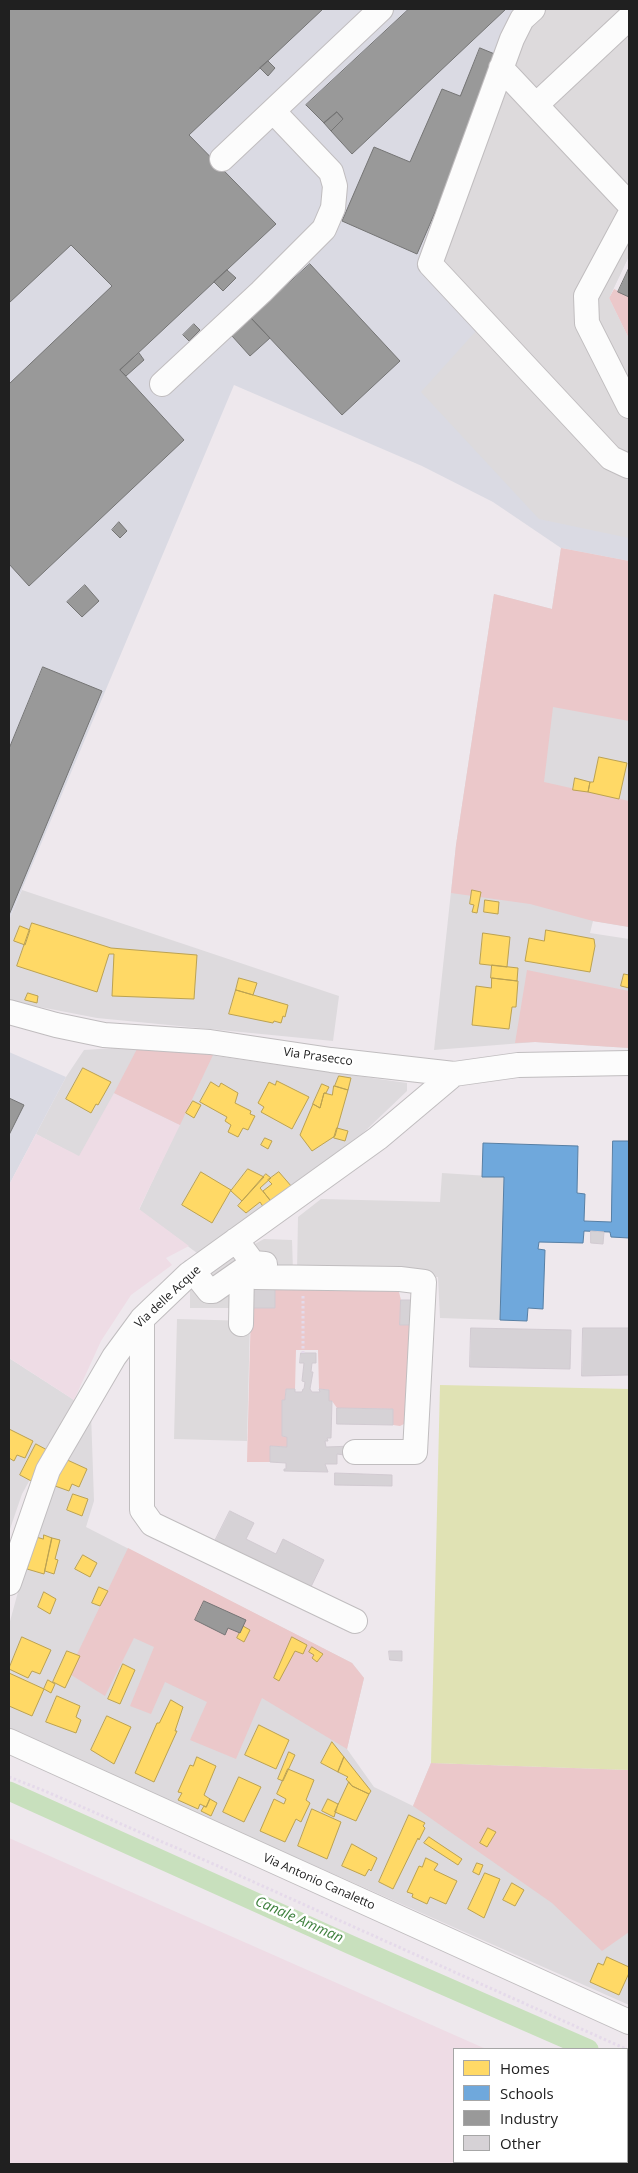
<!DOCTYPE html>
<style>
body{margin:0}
#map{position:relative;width:638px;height:2173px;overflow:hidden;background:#eee8ed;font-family:"Open Sans",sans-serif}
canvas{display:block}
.frame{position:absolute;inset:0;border:10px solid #202020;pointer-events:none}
.legend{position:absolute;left:453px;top:2048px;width:175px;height:115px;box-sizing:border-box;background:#fff;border:1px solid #a6a6a6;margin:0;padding:6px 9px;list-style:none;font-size:15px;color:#202020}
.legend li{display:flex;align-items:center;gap:10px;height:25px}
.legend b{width:25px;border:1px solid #a6a6a6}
</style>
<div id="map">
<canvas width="638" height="2173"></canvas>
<div class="frame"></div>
<ul class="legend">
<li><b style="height:14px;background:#ffd966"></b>Homes</li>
<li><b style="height:14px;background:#6fa8dc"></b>Schools</li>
<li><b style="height:14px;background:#999"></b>Industry</li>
<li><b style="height:14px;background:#d6d2d6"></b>Other</li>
</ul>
</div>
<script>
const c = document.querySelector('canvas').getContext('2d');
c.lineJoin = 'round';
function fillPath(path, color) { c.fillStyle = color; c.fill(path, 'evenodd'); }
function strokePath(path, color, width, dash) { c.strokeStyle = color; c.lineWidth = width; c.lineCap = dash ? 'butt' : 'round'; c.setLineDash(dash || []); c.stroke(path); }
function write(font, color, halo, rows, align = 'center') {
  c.font = font + ' "Open Sans",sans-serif'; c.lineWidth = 5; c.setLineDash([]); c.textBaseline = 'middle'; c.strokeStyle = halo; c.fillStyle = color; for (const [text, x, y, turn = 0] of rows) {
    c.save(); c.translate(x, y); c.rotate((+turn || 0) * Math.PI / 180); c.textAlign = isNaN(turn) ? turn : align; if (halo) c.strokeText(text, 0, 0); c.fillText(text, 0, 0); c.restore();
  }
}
const residential = new Path2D(`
 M561 548 629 561V927L593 921 590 933 629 939V1048L535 1042 434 1050 456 845 494 594 552 609Z
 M22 890 339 996 333 1041 97 1018 9 1001V920Z
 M145 1046 407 1083V1091L362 1134 197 1253 139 1210 179 1124 79 1157 36 1134 66 1077 84 1050Z
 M9 1358 74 1400 22 1494 9 1532Z
 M91 1413 94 1501 86 1527 352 1663 364 1678 347 1749 374 1787 413 1806 431 1763 629 1770V2005L9 1730V1625L44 1496Z`);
const industrial = new Path2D(`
 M9 9H629V256L609 298 629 339V561L561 548 493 502 422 466 234 385 9 920Z
 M9 1052 66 1077 9 1185Z`);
const farmland = new Path2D(`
 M114 1093 180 1125 139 1209 189 1246 166 1258 172 1265 131 1295 101 1341 74 1400 9 1358V1185L36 1134 79 1156Z
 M9 1838 486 2049H454V2162H627V2111L629 2112V2164H9Z`);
const grass = new Path2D(`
 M614 289 629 296V339L609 298Z
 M561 548 629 561V721L553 707 544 782 629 801V927L593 921 530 904 451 893 456 845 494 594 552 609Z
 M527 970 629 991V1048L535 1042 515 1043Z
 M145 1046 213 1055 180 1125 114 1093 138 1047Z
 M275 1284 398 1288 401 1300V1325H412L406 1423 400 1426 393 1425V1409L337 1408 332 1401H329V1390L319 1389 318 1350H296L295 1389H286L285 1400 282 1401V1436L287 1437V1447L270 1446V1462H247L251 1308H275Z
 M128 1548 352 1663 364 1678 347 1749 262 1698 236 1759 190 1740 207 1702 165 1682 151 1714 130 1706 154 1647 134 1638 105 1696 68 1673Z
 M431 1763 629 1770V1932L602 1951 552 1903 413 1806Z`);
const pitch = new Path2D(`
 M440 1385 629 1389V1770L431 1763Z`);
const parking = new Path2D(`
 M526 9H629V256L609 298 629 339V538L539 519 421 392 476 331 422 273Z
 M442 1173 504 1177 500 1320 440 1318 438 1277 297 1272 298 1217 321 1199 440 1202Z
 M264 1239 292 1240 293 1271 251 1308H190V1288L236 1254Z
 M177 1319 250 1321 247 1441 174 1439Z`);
const homes = new Path2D(`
 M599 757 627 763 619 799 588 792 590 782H593Z
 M575 778 590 782 588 792 573 790Z
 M472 890 481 892 477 913 472 912 474 905 470 904Z
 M485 900 499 902 498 914 484 912Z
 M32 923 111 948 197 955 194 999 112 996 114 954H109L97 992 17 966Z
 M20 926 30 930 25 945 14 941Z
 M546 930 594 939 595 946 590 972 525 961 529 938 544 941Z
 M483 933 510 937 507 967 480 964Z
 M492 965 518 968 517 981 491 978Z
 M624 974 629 975V988L621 986Z
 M239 978 257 983 253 995 236 990Z
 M492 978 518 981 516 1007H512L509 1029 472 1025 476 986 491 988Z
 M236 990 288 1005 285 1017 283 1016 281 1023 274 1021 273 1023 229 1014Z
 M28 993 38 996 37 1003 25 1000Z
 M83 1068 111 1082 98 1105 96 1104 91 1113 66 1099Z
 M339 1076 351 1078 348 1090 335 1086Z
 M277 1081 309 1097 292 1129 261 1112 264 1107 258 1103 269 1082 275 1085Z
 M211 1082 219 1087 221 1083 238 1093 235 1103 251 1111 250 1114 255 1116 248 1130 243 1128 238 1137 228 1132 231 1125 225 1121 227 1117 200 1102Z
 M322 1084 329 1087 326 1093H324L320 1108 313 1104Z
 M334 1086 348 1090 335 1136 312 1151 300 1135 313 1104 320 1108 324 1093 332 1095Z
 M193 1101 201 1105 194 1118 186 1113Z
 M337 1128 348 1131 345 1141 334 1138Z
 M265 1138 272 1141 268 1149 261 1145Z
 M248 1169 264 1177 242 1201 231 1191Z
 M201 1172 231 1190 212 1223 182 1205Z
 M279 1172 292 1187 272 1203 263 1191 272 1184 268 1180Z
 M266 1174 271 1178 260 1188 271 1201 264 1208 260 1202 246 1213 238 1206Z
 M9 1429 33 1441 25 1458 17 1455 14 1461 9 1458Z
 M36 1444 49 1451 33 1482 20 1475Z
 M63 1458 87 1469 79 1487 72 1484 69 1491 55 1486Z
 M73 1494 88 1499 82 1516 67 1510Z
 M44 1535 52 1538 44 1574 27 1569 36 1537 43 1539Z
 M52 1538 60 1540 55 1559 58 1560 54 1574 45 1571Z
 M83 1555 97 1563 90 1577 75 1569Z
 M99 1587 108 1591 100 1606 92 1603Z
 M44 1592 56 1599 50 1614 38 1607Z
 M243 1626 250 1630 244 1642 237 1638Z
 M22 1637 51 1650 40 1674 32 1671 28 1678 9 1669Z
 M292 1637 307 1645 303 1654 295 1651 279 1681 274 1678Z
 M312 1647 323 1654 317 1662 312 1658 314 1655 309 1652Z
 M67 1651 80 1656 65 1688 53 1682Z
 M123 1664 135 1670 120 1704 108 1699Z
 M9 1673 44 1689 32 1716 9 1706Z
 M48 1680 55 1684 51 1693 44 1689Z
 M57 1696 80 1706 76 1717 81 1720 76 1733 46 1722Z
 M171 1700 183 1707 175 1731H177L154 1782 135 1773 157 1723H159Z
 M107 1716 131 1727 114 1764 91 1750Z
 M259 1725 289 1740 276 1769 245 1755Z
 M332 1742 344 1757 338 1772 321 1763Z
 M289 1752 295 1755 283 1781 278 1779Z
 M197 1757 216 1766 204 1795 210 1799 206 1807 200 1804 198 1809 178 1800 182 1793 178 1792 190 1765 193 1766Z
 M344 1757 371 1791 369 1794 352 1786 346 1779 348 1777 338 1772Z
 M288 1769 314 1780 306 1800 310 1803 301 1822 296 1819 285 1842 260 1831 274 1799 284 1804 286 1799 277 1794Z
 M239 1777 261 1787 244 1822 223 1812Z
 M349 1782 352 1786 369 1794 356 1821 335 1812Z
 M210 1799 217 1803 211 1816 201 1811 204 1806 206 1807Z
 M328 1799 338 1804 334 1817 322 1811Z
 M312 1809 341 1822 327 1859 298 1846Z
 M409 1815 425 1823 423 1826 425 1828 419 1840 418 1838 393 1889 379 1882Z
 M488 1828 496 1832 487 1847 480 1843Z
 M429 1837 462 1859 458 1865 424 1843Z
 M352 1844 377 1858 371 1871 369 1869 365 1876 342 1866Z
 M426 1858 438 1864 434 1870 457 1881 446 1904 430 1897 427 1904 412 1897 413 1894 407 1892 419 1866 422 1867Z
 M477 1863 483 1865 479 1875 473 1872Z
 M485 1873 500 1879 484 1918 468 1909Z
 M512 1883 524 1890 515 1906 503 1900Z
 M607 1957 629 1967V1973L619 1995 590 1982 598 1963 603 1965Z`);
const schools = new Path2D(`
 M613 1141H629V1238L611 1237 610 1232 584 1231 583 1243 539 1242 538 1249 545 1250 543 1309 528 1308 527 1321 500 1320 504 1177H482L483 1143 578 1146 577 1193 585 1194 584 1221 611 1222Z`);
const industry = new Path2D(`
 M9 9H323L189 135 276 224 120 370 184 440 29 586 9 564V384L112 286 71 245 9 303Z
 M409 9H506L352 154 331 131 343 119 337 112 324 123 306 105Z
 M480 48 502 57 417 254 342 221 374 147 410 162 442 89 460 96Z
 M268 61 275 68 268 76 260 68Z
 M337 112 343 119 331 131 324 123Z
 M310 264 400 361 342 415 251 318Z
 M629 268V297L618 292Z
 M227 270 236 278 223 291 214 282Z
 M251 318 270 338 250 356 232 336Z
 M194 324 200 330 189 341 183 335Z
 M139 353 144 360 126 376 120 370Z
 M119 522 127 531 120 538 112 530Z
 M85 585 99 601 82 617 67 602Z
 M43 667 102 691 9 915V749Z
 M9 1098 24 1105 9 1135Z
 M204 1601 246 1620 240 1633 228 1628 225 1635 195 1620Z`);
const canal = new Path2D(`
 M9 1791 351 1945 589 2049
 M627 2066 629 2067`);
const building = new Path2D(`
 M591 1231 604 1232 603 1244 591 1243Z
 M275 1286V1308H251V1287Z
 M401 1300H412V1325H400Z
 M471 1328 571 1330 570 1369 470 1367Z
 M583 1328H629V1375L582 1376Z
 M301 1353H316V1363H312L311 1372H313L310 1389 312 1392H320L319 1389 329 1390V1401H332L331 1438H327L328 1441H325L326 1447 352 1446V1456L337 1454V1464H325L328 1472 284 1471V1469H286V1463L270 1462V1446L287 1447V1437L282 1436V1400H285L286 1389H295V1392H302L303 1389H304L305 1382 302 1381 304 1363H300Z
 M337 1408 393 1409V1425L337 1424Z
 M335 1473 392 1475V1486L335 1485Z
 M230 1511 254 1523 246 1539 276 1554 283 1539 324 1560 308 1593 213 1545Z
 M389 1651H402V1661L390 1660Z`);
const path = new Path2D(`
 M303 1296V1353
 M9 1777 45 1791 218 1866 626 2049`);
const minor = new Path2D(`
 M533 9 522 19 512 39 430 264 611 458 628 466 629 465
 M501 68 629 204
 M536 105 629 18
 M222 159 381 9
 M629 216 586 296 587 323 629 406
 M162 384 261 292 324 229 333 208 335 186 331 172 273 111
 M9 1012 56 1025 104 1035 210 1042 331 1060 454 1074 518 1065 629 1063
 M236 1240 253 1263 255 1277 400 1279 424 1282 415 1452H355
 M193 1271 209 1291H213L253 1263 265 1264
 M142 1319V1510L152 1524 355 1621
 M241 1324 242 1271
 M9 1583 48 1470 114 1357 142 1319 189 1274 378 1138 454 1074
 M9 1741 629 2022`);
const streetNames = [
 ["Via Prasecco",318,1057,8],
 ["Via delle Acque",168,1297,-43],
 ["Via Antonio Canaletto",319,1882,24]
];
const waterNames = [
 ["Canale Amman",299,1920,24]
];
fillPath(residential, '#dddadd');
fillPath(industrial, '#dadae3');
fillPath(farmland, '#eedce5');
fillPath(grass, '#ebc8ca');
fillPath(pitch, '#e0e2b4');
fillPath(parking, '#dddadc');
fillPath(homes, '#ffd966');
strokePath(homes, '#bca251', 1);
fillPath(schools, '#6fa8dc');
strokePath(schools, '#577fa4', 1);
fillPath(industry, '#999');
strokePath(industry, '#757575', 1);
strokePath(canal, '#c8e0bd', 19);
fillPath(building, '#d6d2d6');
strokePath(building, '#d1cad1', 1);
strokePath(minor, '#c0bdbf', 26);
strokePath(path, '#e5daea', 3, [2.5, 2.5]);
strokePath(minor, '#fcfcfc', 24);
write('12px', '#202020', '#fff', streetNames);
write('italic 14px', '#3c7f3b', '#fff', waterNames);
</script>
